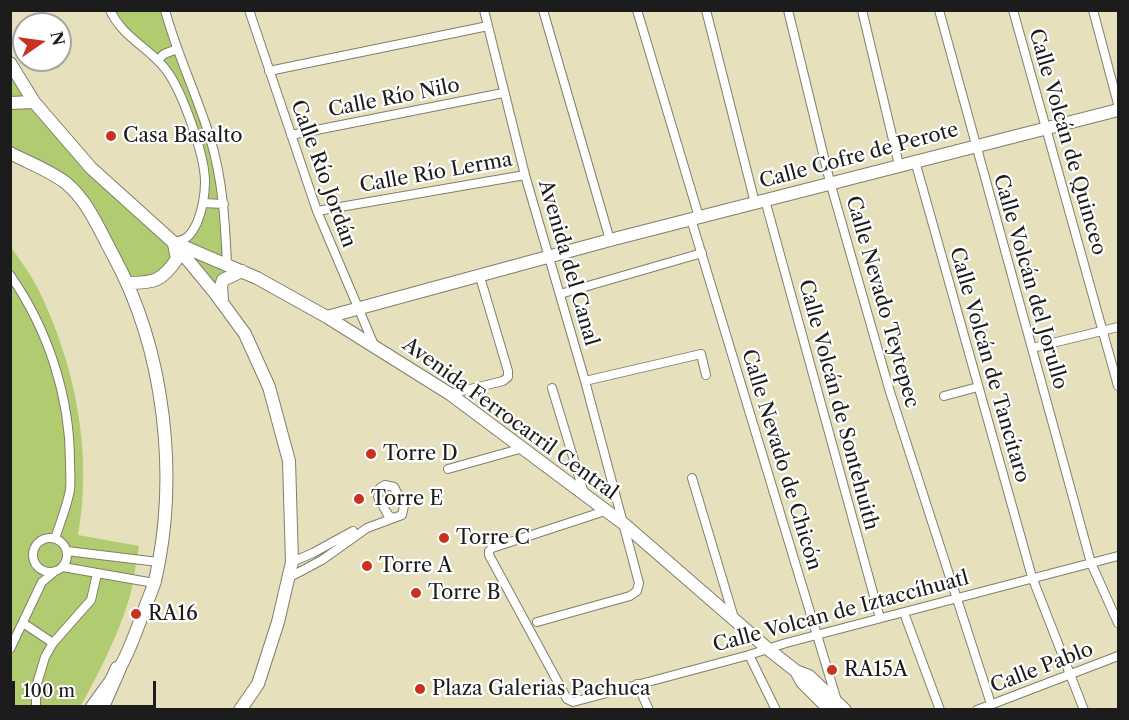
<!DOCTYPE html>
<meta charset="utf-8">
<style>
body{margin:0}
#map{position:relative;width:1129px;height:720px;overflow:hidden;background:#e7e0bc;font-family:"Libre Caslon Text",serif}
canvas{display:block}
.frame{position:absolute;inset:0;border:12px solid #1c1c1c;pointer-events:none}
.north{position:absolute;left:12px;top:12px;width:60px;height:60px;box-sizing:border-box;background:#fff;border:2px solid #a4a4a4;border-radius:50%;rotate:77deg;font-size:16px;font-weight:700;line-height:24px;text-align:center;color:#1c1c1c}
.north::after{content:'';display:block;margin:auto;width:21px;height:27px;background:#c8321e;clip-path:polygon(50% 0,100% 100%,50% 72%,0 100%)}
.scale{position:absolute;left:12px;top:681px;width:144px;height:27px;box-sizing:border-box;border:3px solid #1c1c1c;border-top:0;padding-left:8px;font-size:18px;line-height:21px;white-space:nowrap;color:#1c1c1c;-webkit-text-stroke:4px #fff;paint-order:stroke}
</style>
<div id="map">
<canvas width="1129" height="720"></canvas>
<div class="frame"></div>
<div class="north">N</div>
<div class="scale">100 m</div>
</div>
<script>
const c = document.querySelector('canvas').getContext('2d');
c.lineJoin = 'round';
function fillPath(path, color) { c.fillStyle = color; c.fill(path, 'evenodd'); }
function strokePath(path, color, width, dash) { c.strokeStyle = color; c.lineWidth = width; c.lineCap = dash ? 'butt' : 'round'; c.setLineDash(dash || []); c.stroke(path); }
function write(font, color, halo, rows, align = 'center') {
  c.font = font + ' "Libre Caslon Text",serif'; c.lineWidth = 4.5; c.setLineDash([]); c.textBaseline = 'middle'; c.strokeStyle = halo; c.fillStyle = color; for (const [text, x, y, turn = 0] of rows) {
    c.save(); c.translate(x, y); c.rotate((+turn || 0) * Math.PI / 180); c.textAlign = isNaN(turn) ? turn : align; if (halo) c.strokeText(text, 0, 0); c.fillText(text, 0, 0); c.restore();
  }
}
const green = new Path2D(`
 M110 11H165L211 140 229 275 222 302 174 243 168 272 128 283 67 184 11 152 10 63 34 102 173 242 186 238 199 218 203 164 175 85Z
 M10 246C20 260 31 274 38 289 75 363 93 453 78 535L139 546C136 562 134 580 130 596 118 636 99 673 79 709H11Z`);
const street = new Path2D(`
 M110 10C123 39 153 49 169 74 184 97 205 156 205 182 205 196 202 210 197 223 194 228 192 234 186 238 183 240 178 241 174 242
 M165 10C177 55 198 97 211 141 223 182 225 222 227 264
 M249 10 317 211 374 345
 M484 10 525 175 585 381 639 583 637 591 630 596 537 622
 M543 10 610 240
 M637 10 699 217
 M706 10 755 203
 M788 10 830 182 890 392 991 704
 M862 10 899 165
 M939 10 1091 563 1118 623
 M1013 10 1118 386
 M1093 10 1118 104
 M158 60 164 54 177 49
 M269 71 488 26
 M291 135 503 93
 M915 161 1032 577 1084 710
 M765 200 880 618
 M203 203 224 204
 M317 211 525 175
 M691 219 837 701
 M10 275C48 329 70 397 70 462 70 471 71 481 70 490 67 506 60 523 55 539
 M560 294 702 253
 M1032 348 1118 327
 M585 381 701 354 706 375
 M552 388 584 493
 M450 394 503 381 508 377V371L480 277
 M944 396 978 387
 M448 469 523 448
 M692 478 734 618
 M605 511 492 548 489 551V555L567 699 573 702 749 655 786 643 1118 556
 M33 555a17 17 0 1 1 34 0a17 17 0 1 1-34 0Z
 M67 551 158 562
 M292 562 313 553 353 531
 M63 567 154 583
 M290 577 322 560 367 528 402 515 404 506 394 487 385 485 380 488 378 497 388 515 393 518
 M904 613 940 710
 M23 623 53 643
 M10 649 42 582 53 573
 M749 655 776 710
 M637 684 649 710
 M36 710V687L45 657 53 643 91 600 97 574
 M977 710 1118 656`);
const secondary = new Path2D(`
 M10 63 34 102 91 168 173 242 215 293 245 334 269 387 289 461 292 562 278 622 258 684 240 710
 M10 103 34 102
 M10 153C29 163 49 170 66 183 88 201 100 231 113 255 165 350 179 476 155 581 152 591 147 601 144 611 136 630 130 651 119 669 110 683 99 696 90 710
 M173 242 257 278 327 317 450 394 624 524 768 649 796 671 809 676 845 710
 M128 283C154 283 162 281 177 259L174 244
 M222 301 221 286 223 280 242 271
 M327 317 610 240 1118 110
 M796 671 802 682 830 710`);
const highway = new Path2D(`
 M100 710 118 669`);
const markers = [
 [111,136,6,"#c8321e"],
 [371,454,6,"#c8321e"],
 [359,499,6,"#c8321e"],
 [444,538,6,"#c8321e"],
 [367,566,6,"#c8321e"],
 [416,593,6,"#c8321e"],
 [136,614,6,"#c8321e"],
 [832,670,6,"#c8321e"],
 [420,689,6,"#c8321e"]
];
const streetNames = [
 ["Calle Río Nilo",394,98,-11],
 ["Calle Volcán de Quinceo",1067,142,74],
 ["Calle Cofre de Perote",859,156,-15],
 ["Calle Río Lerma",436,173,-10],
 ["Calle Río Jordán",323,174,70],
 ["Avenida del Canal",568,263,74],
 ["Calle Volcán del Jorullo",1030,282,74],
 ["Calle Nevado Teytepec",882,302,74],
 ["Calle Volcán de Tancítaro",989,365,74],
 ["Calle Volcán de Sontehuith",838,405,75],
 ["Avenida Ferrocarril Central",510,419,36],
 ["Calle Nevado de Chicón",781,460,73],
 ["Calle Volcan de Iztaccíhuatl",841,612,-15],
 ["Calle Pablo",1042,668,-21]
];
const poiNames = [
 ["Casa Basalto",123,136],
 ["Torre D",383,454],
 ["Torre E",371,499],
 ["Torre C",456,538],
 ["Torre A",379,566],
 ["Torre B",428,593],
 ["RA16",148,614],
 ["RA15A",844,670],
 ["Plaza Galerias Pachuca",432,689]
];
fillPath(green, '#b1cb71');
strokePath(street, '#827e6c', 10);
strokePath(secondary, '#827e6c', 14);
strokePath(highway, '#827e6c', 17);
strokePath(street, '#fff', 8);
strokePath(secondary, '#fff', 12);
strokePath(highway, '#fff', 15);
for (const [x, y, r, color] of markers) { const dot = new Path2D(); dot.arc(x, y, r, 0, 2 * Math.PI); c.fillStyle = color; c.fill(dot); strokePath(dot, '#fff', 2); }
write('20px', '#1c1c1c', '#fff', streetNames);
write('20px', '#1c1c1c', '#fff', poiNames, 'left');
</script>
